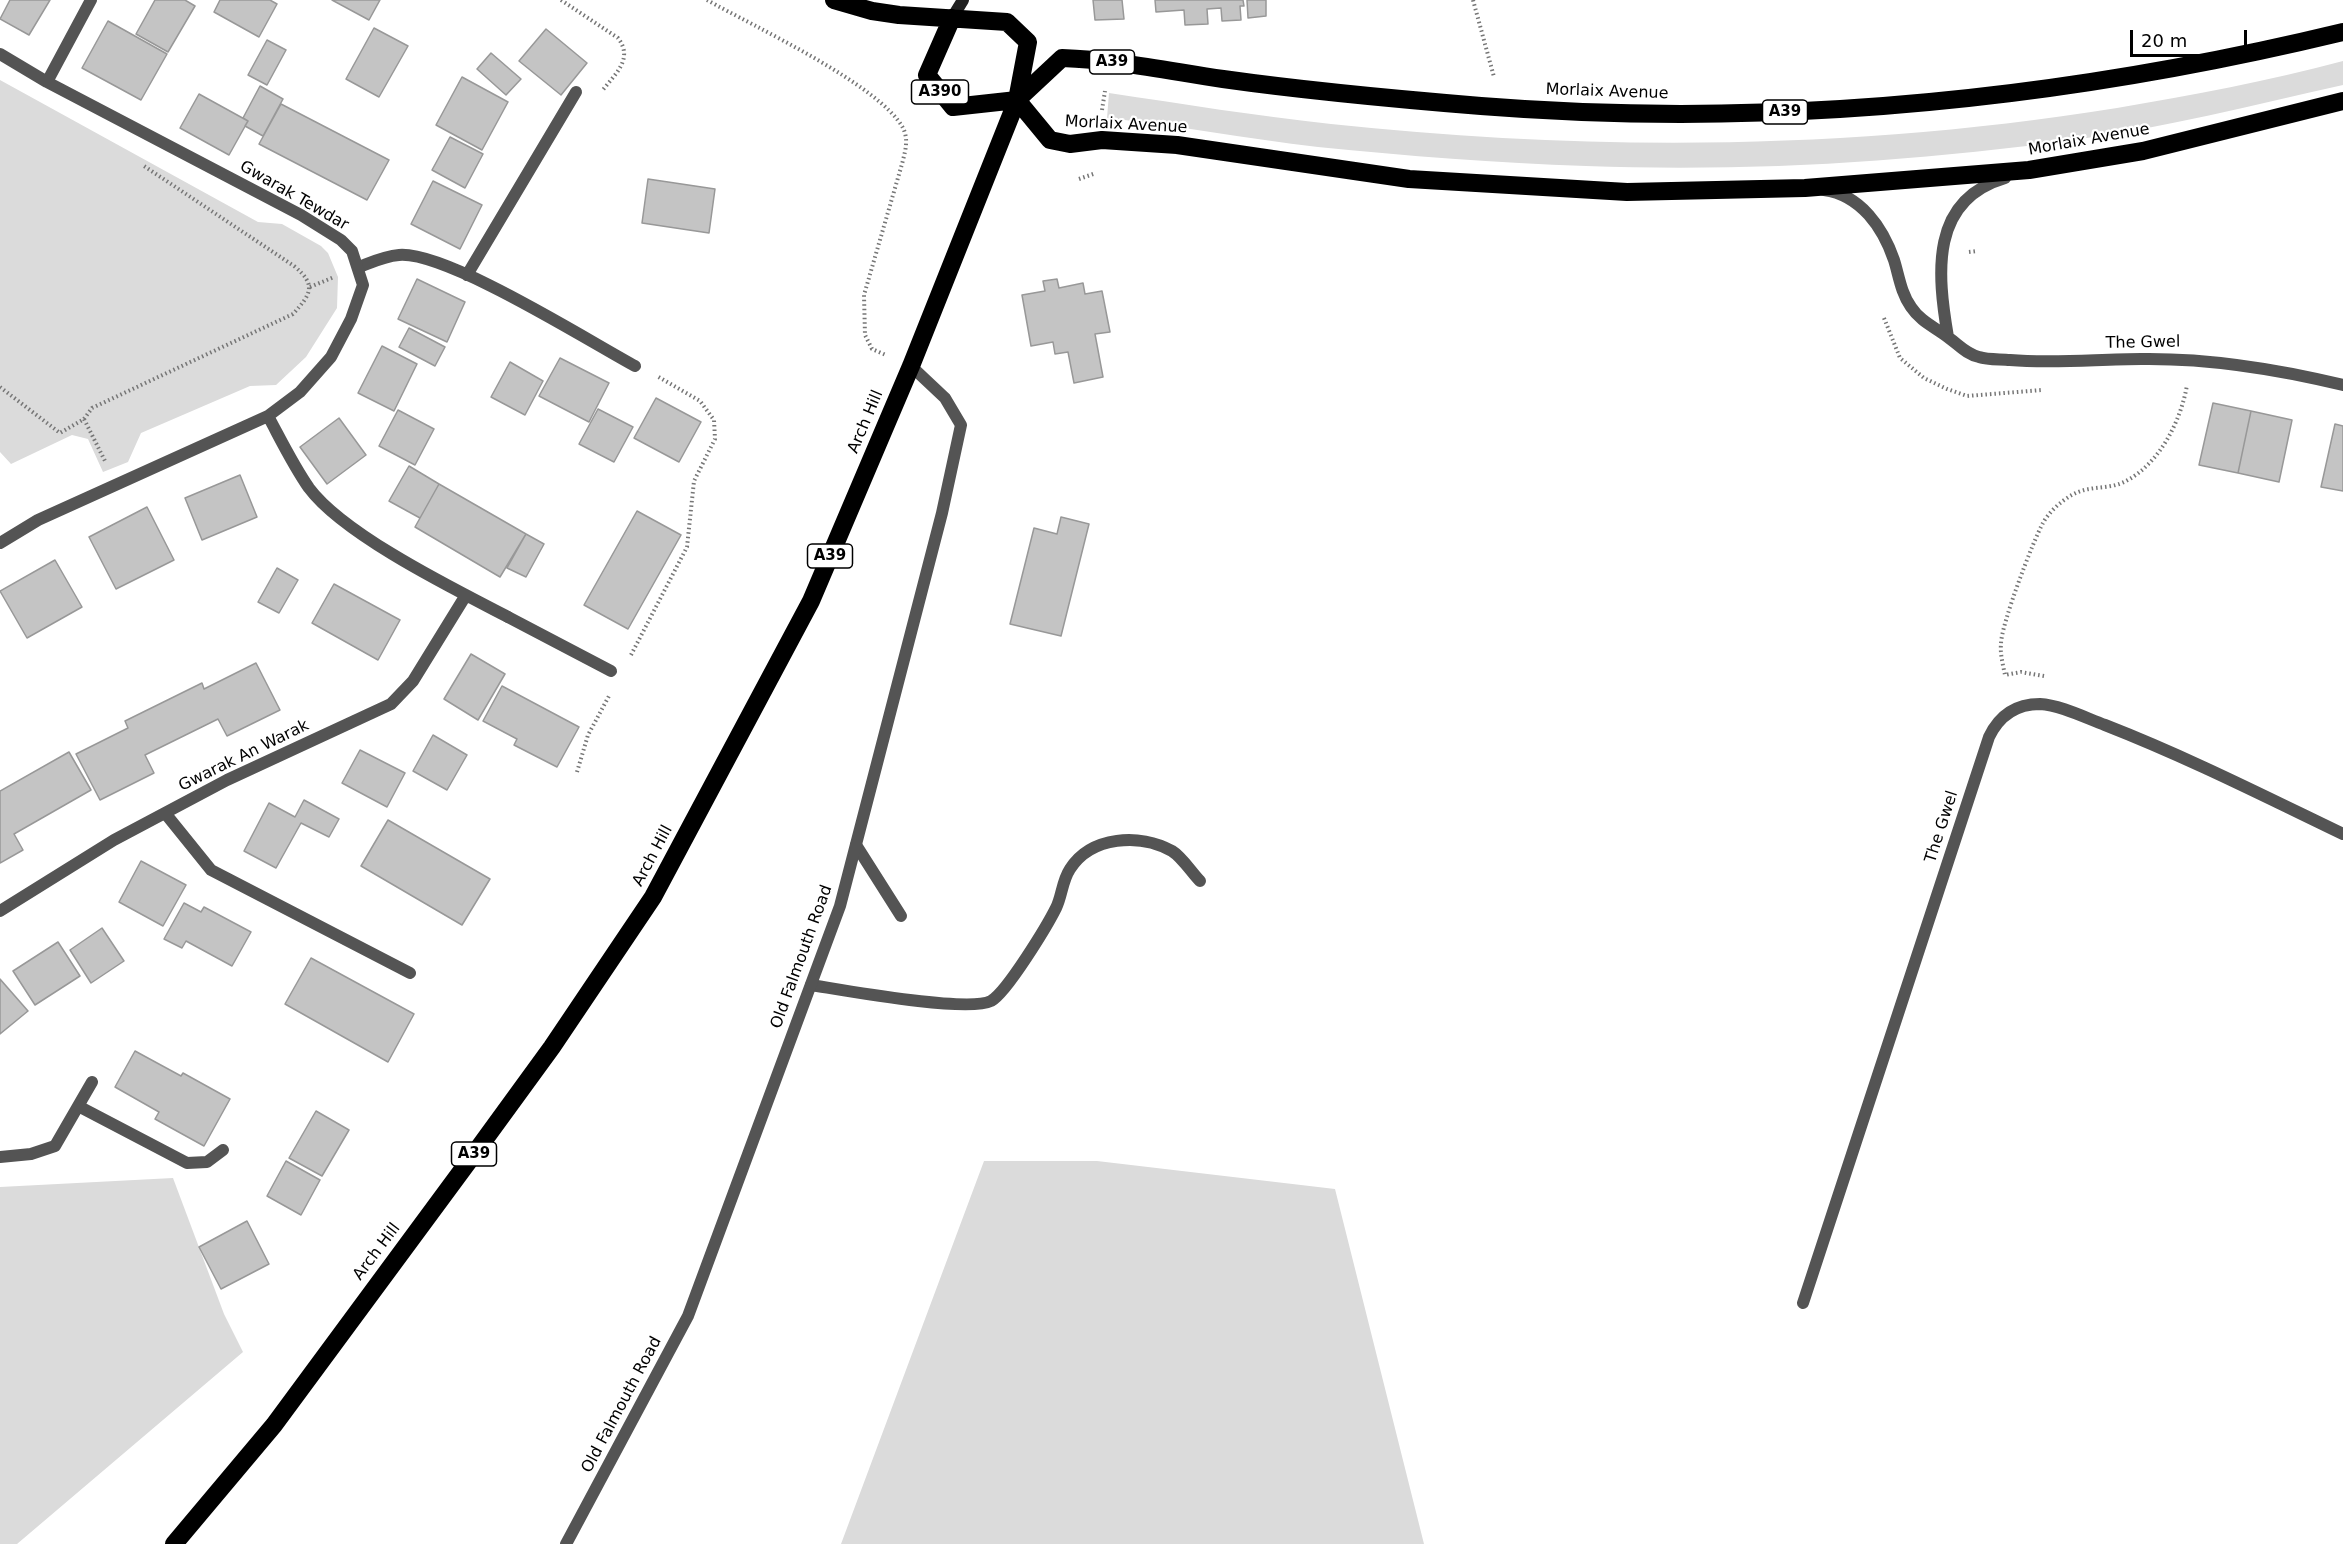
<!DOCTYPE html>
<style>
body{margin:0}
#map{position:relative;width:2343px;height:1544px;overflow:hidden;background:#fff;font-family:"DejaVu Sans",sans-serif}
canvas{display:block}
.scale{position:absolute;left:2130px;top:30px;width:117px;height:27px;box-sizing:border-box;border:3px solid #000;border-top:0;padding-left:8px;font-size:18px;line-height:21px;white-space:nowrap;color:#000;-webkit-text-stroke:4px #fff;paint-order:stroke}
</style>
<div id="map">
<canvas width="2343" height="1544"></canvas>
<div class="scale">20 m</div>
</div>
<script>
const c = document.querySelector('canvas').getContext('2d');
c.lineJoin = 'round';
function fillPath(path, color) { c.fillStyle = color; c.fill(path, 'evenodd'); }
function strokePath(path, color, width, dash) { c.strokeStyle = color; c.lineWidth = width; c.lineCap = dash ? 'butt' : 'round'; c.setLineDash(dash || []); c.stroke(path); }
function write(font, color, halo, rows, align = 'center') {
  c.font = font + ' "DejaVu Sans",sans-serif'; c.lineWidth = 4.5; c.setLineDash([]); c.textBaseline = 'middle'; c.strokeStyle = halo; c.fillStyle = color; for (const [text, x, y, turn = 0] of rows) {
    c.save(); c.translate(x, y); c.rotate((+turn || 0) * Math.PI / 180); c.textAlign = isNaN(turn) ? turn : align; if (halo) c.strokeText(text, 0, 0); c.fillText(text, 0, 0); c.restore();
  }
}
const green = new Path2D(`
 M2343 61V85C2254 105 2164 128 2073 140 1913 162 1748 172 1586 166 1497 163 1407 156 1318 147 1247 139 1177 125 1107 118L1109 93C1183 104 1257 116 1331 124 1594 152 1856 150 2117 108 2193 95 2268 81 2343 61Z
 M0 80 258 222 282 224 321 246 328 253 338 277 337 308 306 357 276 385 250 386 141 433 128 462 103 472 88 439 72 435 11 464 0 452Z
 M984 1161H1097L1335 1189 1424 1544H841Z
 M173 1178 224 1314 243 1352 17 1544H0V1187Z`);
const building = new Path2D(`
 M10 0H50L29 35 0 19Z
 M155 0H185L195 6 168 52 136 34Z
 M220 0H270L277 4 259 37 214 12Z
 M332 0H380L369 20Z
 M1093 0H1122L1124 19 1095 20Z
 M1155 0H1243L1244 6H1240L1241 20 1222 21 1221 8 1207 9 1208 24 1185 25 1184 10 1156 12Z
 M1247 0H1266V16L1248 18Z
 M108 21 167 54 141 100 82 68Z
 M374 28 408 46 379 97 346 79Z
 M546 29 587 63 561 95 519 61Z
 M267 40 286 50 267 85 248 75Z
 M491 53 521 79 506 95 477 69Z
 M462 77 508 102 482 150 436 125Z
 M260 86 283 99 263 136 245 126 248 121 243 118Z
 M199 94 248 121 229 155 180 128Z
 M281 104 389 160 367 200 259 144Z
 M450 137 483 154 465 188 432 170Z
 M648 179 715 189 709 233 642 223Z
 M433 181 482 205 460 249 411 224Z
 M417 279 465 302 447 342 398 319Z
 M1057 279 1059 288 1083 283 1085 294 1102 291 1110 332 1095 334 1103 377 1074 383 1068 352 1055 354 1053 342 1031 346 1022 295 1045 291 1043 281Z
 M409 328 445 347 435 366 399 347Z
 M382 346 417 364 394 411 358 393Z
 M560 358 609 383 589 422 539 396Z
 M510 362 543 381 525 415 491 397Z
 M656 398 701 422 679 462 634 438Z
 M2213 403 2251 411 2238 473 2199 465Z
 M598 409 633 427 614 462 579 444Z
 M398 410 434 429 415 465 379 446Z
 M2251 411 2292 420 2279 482 2238 473Z
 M339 418 366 455 327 484 300 447Z
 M2335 424 2343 426V491L2321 487Z
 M409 466 439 484 420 518 389 501Z
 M240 475 257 517 202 540 185 498Z
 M439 484 526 534 500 577 415 527Z
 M147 507 174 560 116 589 89 537Z
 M637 511 681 535 628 629 584 605Z
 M1061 517 1089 524 1061 636 1010 624 1034 528 1057 534Z
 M526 534 544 544 526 577 507 568Z
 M55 560 82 607 27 638 0 591Z
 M277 568 298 580 279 613 258 602Z
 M334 584 400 620 378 660 312 623Z
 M471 654 505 674 478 720 444 699Z
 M256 663 280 710 227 736 218 719 145 755 154 773 100 800 76 754 128 728 125 721 202 683 204 689Z
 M502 686 579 727 557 767 514 745 517 739 483 721Z
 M433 735 467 755 447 790 413 771Z
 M360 750 405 773 387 807 342 783Z
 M69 752 91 790 14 834 23 850 0 863V791Z
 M304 800 339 819 329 837 301 823 276 868 244 851 269 803 295 817Z
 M388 820 490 879 462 925 361 866Z
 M141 861 186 885 163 926 119 902Z
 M184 903 201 912 204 907 251 932 232 966 186 941 182 948 164 939Z
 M102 928 124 961 91 983 70 950Z
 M58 942 80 976 35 1005 13 971Z
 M311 958 414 1014 388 1062 285 1004Z
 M0 979 28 1011 0 1034Z
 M135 1051 181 1076 183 1073 230 1099 204 1146 155 1119 159 1112 115 1087Z
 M316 1111 349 1130 322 1176 289 1158Z
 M286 1161 320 1180 301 1215 267 1196Z
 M247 1221 269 1264 221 1289 199 1247Z`);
const path = new Path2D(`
 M561 0 618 38C634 59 615 74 602 91
 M707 0C753 26 880 85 903 128 909 140 905 152 902 164L864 295 865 335 872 349 886 355
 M1473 0 1494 77
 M1102 110 1105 91
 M1079 179 1096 173
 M1969 252 1977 251
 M310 287 334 277
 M1884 318 1900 358 1924 378 1947 389 1967 396 2042 390
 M0 387 60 433 84 419 105 461
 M84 419 92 408 293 314C311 294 317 285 294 266L144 166
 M631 655 687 547 694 481 715 439 714 420 700 401 657 376
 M2044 676 2021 672 2005 675C2003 665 2000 654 2001 644 2001 625 2033 541 2043 523 2049 512 2061 501 2072 495 2089 485 2107 490 2124 482 2159 465 2181 421 2187 385
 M577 772 588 735 609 696`);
const lane = new Path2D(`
 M359 267C372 262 385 256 399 255 446 251 587 340 635 366
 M467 275 576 92
 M508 617 611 671
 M856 845 901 916
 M811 985C843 990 967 1013 991 1001 1007 992 1047 926 1056 908 1062 896 1062 881 1070 869 1091 836 1140 833 1172 851 1182 857 1192 873 1200 881`);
const street = new Path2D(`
 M0 54 47 82 301 215 341 240 352 251 363 285 351 319 331 357 300 392 268 416 38 520 0 543
 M47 82 91 0
 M1824 190C1861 195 1883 228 1894 260 1899 276 1901 293 1911 307 1921 322 1935 327 1949 338 1959 345 1966 354 1979 357 1988 360 2000 359 2010 360 2054 364 2098 359 2141 359 2210 358 2277 369 2343 385
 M1948 337C1937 273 1930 200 2005 178
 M268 416C281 440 293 465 309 488 344 535 454 589 508 617
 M165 813 211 870 410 973
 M0 911 114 840 227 780 391 704 413 681 466 595
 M80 1107 187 1163 207 1162 223 1150
 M0 1157 31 1154 55 1146 92 1082
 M1803 1303 1989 737C1999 716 2015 704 2040 704 2060 705 2086 718 2105 725 2187 757 2264 796 2343 834
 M566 1544 688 1316 840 906 942 513 961 425 945 398 911 366`);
const secondary = new Path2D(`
 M952 18 963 0`);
const highway = new Path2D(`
 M952 18 927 75 953 107 1017 100
 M1017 100 1050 140 1070 144 1102 140 1177 145 1409 179 1627 192 1805 188 2029 170 2143 151 2343 101
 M1017 100 1062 58C1117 60 1169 71 1223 79 1308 91 1395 99 1481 106 1770 129 2062 100 2343 32
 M174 1544 274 1425 477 1150 552 1047 653 897 811 601 911 366 1017 100 1028 42 1007 22 899 15 872 11 834 0`);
const shields = [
 [1112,62,45],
 [940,92,57],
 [1785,112,45],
 [830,556,45],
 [474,1154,45]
];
const shieldNames = [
 ["A39",1112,62],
 ["A390",940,92],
 ["A39",1785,112],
 ["A39",830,556],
 ["A39",474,1154]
];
const streetNames = [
 ["Morlaix Avenue",1607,92,2],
 ["Morlaix Avenue",1126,125,3],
 ["Morlaix Avenue",2089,140,-10],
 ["Gwarak Tewdar",294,196,30],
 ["The Gwel",2143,343,-1],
 ["Arch Hill",866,422,-67],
 ["Gwarak An Warak",244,756,-26],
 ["The Gwel",1942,827,-72],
 ["Arch Hill",653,856,-62],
 ["Old Falmouth Road",802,957,-70],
 ["Arch Hill",377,1252,-53],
 ["Old Falmouth Road",622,1405,-62]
];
fillPath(green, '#dbdbdb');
fillPath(building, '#c4c4c4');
strokePath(building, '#989898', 1.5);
strokePath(path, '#767676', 4, [1.5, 3]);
strokePath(lane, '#545454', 12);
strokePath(street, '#545454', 12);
strokePath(secondary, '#212121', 12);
strokePath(highway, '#000', 18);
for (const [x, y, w] of shields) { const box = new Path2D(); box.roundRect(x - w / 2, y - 12, w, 24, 4.5); c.fillStyle = '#fff'; c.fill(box); strokePath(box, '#000', 1.5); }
write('bold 15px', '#000', null, shieldNames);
write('16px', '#000', '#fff', streetNames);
</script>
